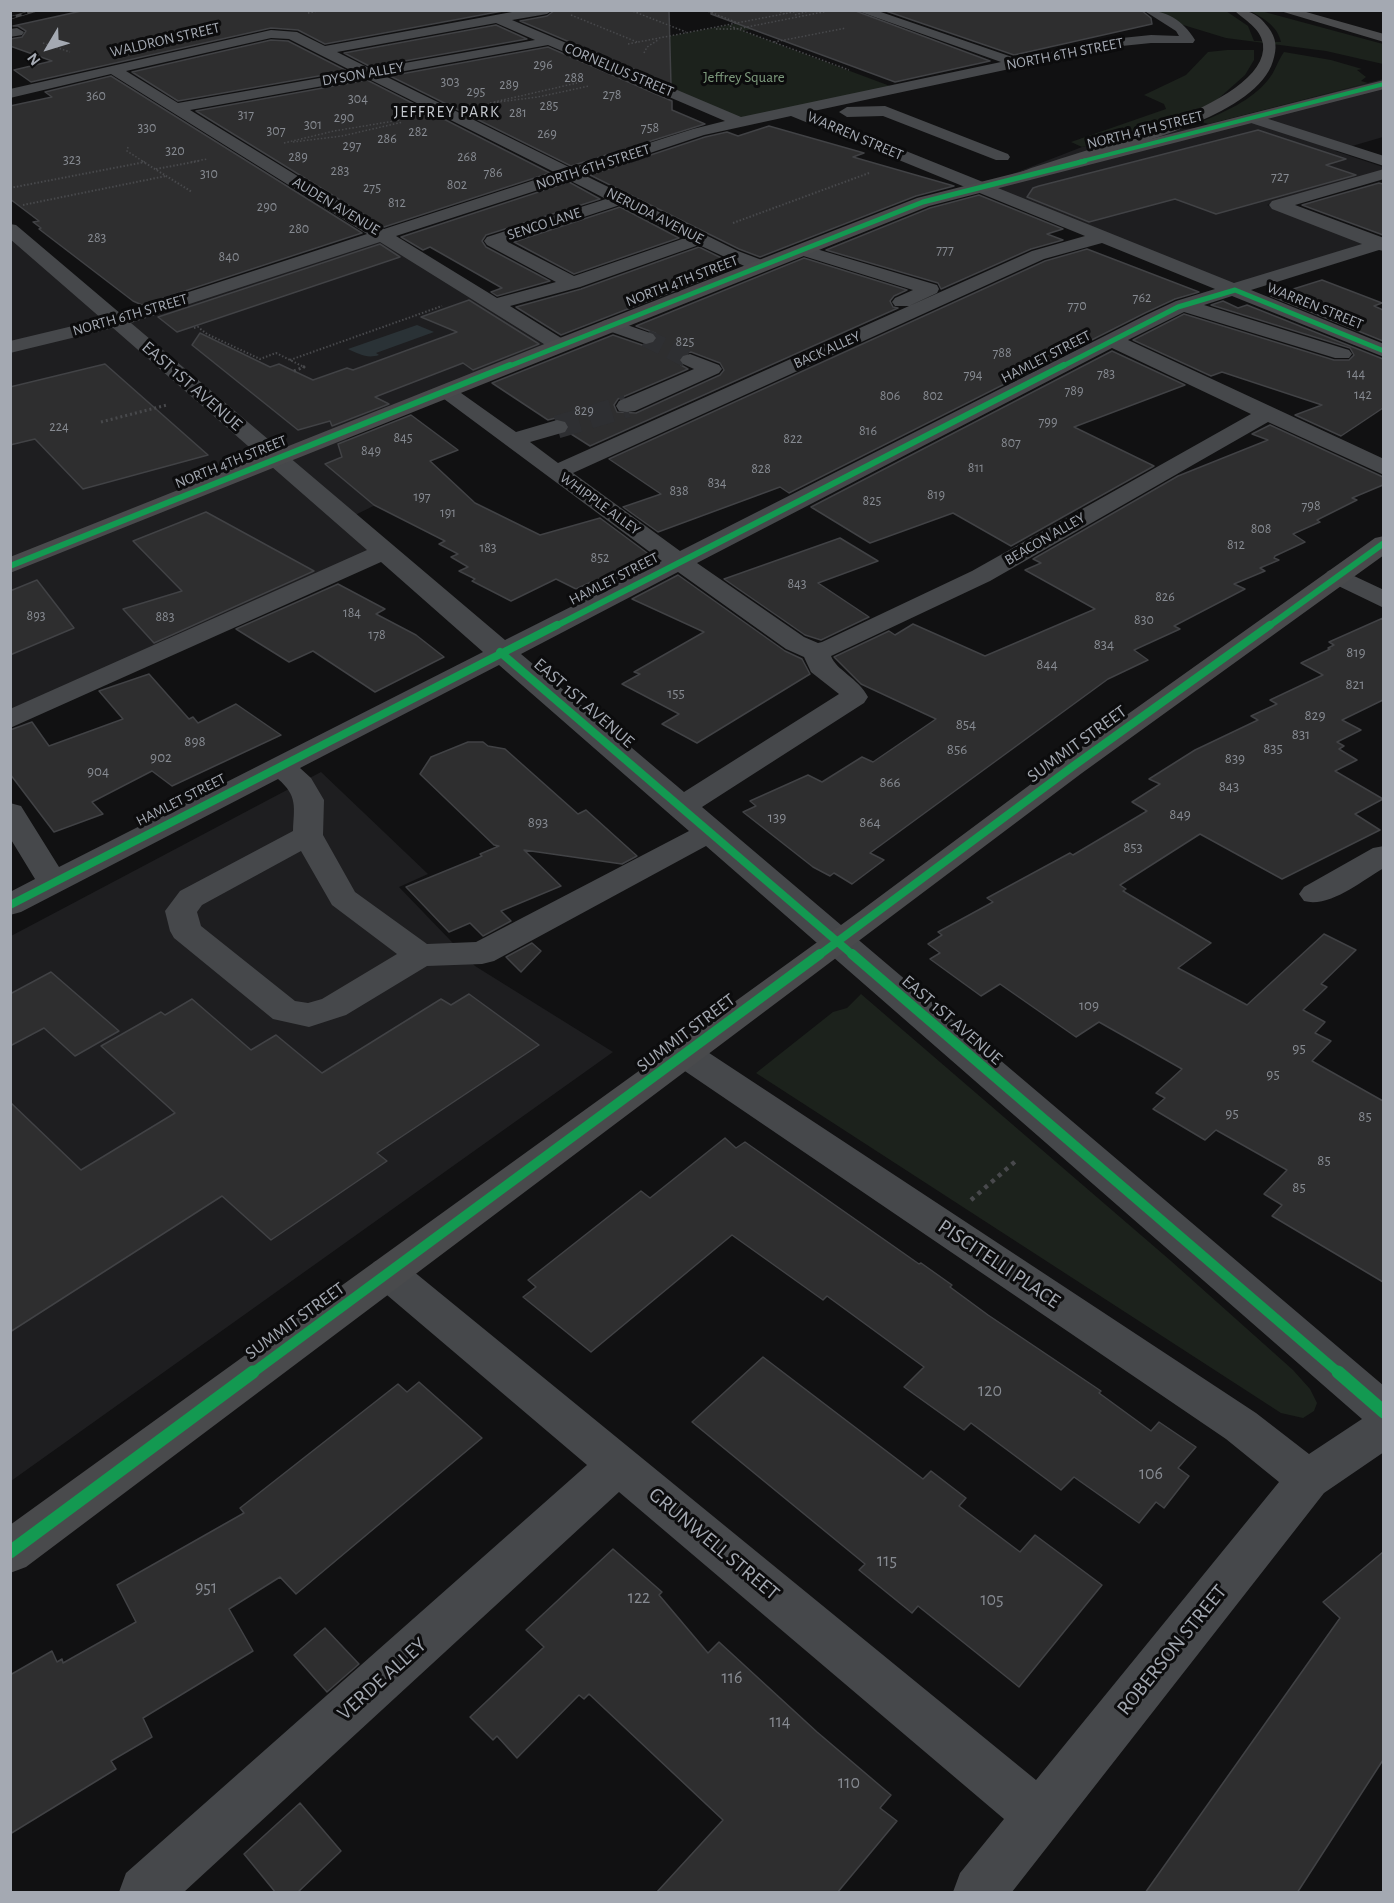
<!DOCTYPE html>
<style>
body{margin:0}
#map{position:relative;width:1394px;height:1903px;overflow:hidden;background:#111112;font-family:"Alegreya Sans",sans-serif}
canvas{display:block}
.frame{position:absolute;inset:0;border:12px solid #a4a9b2;pointer-events:none}
.north{position:absolute;left:18px;top:18px;width:60px;height:60px;-webkit-text-stroke:4px #0c0c0d;paint-order:stroke;rotate:232deg;font-size:16px;font-weight:700;line-height:24px;text-align:center;color:#a4a9b2}
.north::after{content:'';display:block;margin:auto;width:21px;height:27px;background:#a4a9b2;clip-path:polygon(50% 0,100% 100%,50% 72%,0 100%)}
</style>
<div id="map">
<canvas width="1394" height="1903"></canvas>
<div class="frame"></div>
<div class="north">N</div>
</div>
<script>
const c = document.querySelector('canvas').getContext('2d');
c.lineJoin = 'round';
function fillPath(path, color) { c.fillStyle = color; c.fill(path, 'evenodd'); }
function strokePath(path, color, width, dash) { c.strokeStyle = color; c.lineWidth = width; c.lineCap = dash ? 'butt' : 'round'; c.setLineDash(dash || []); c.stroke(path); }
function write(font, color, halo, rows, align = 'center') {
  c.font = font + ' "Alegreya Sans",sans-serif'; c.lineWidth = 6; c.setLineDash([]); c.textBaseline = 'middle'; c.strokeStyle = halo; c.fillStyle = color; for (const [text, x, y, turn = 0] of rows) {
    c.save(); c.translate(x, y); c.rotate((+turn || 0) * Math.PI / 180); c.textAlign = isNaN(turn) ? turn : align; if (halo) c.strokeText(text, 0, 0); c.fillText(text, 0, 0); c.restore();
  }
}
const built = new Path2D(`
 M1383 79V137L1335 151 1383 167V170L1267 205 1374 245 1231 289 979 187 1082 147 1134 134 1194 128Z
 M10 228 380 552 10 723Z
 M383 237 559 348 342 436 412 487 349 518 123 322Z
 M321 772 428 874 399 887 475 966 613 1052 11 1481V936Z`);
const green = new Path2D(`
 M804 11H847L743 31 898 89 740 122 579 53Z
 M1151 11H1226L1248 26 1254 41 1281 42C1278 27 1264 18 1250 11H1261L1383 44V64L1326 51 1226 38 1180 24Z
 M1227 50H1254V60L1245 75 1218 99 1201 108 1134 134 1082 147 1071 142 1166 109 1164 104 1144 95 1186 75 1208 52Z
 M1284 52 1331 60 1362 69 1357 70 1366 77 1361 81 1368 83 1209 124 1201 122C1224 112 1251 101 1268 80 1275 72 1278 60 1284 52Z
 M861 994 1171 1261 1293 1370 1310 1389 1317 1403 1314 1411 1303 1418 1281 1413 756 1073 833 1012 847 1008Z`);
const water = new Path2D(`
 M417 325 434 332 376 353 379 355C367 359 359 354 348 349Z`);
const building = new Path2D(`
 M86 10H508L325 44 298 30 271 28 31 82 14 70 52 61 10 46V39L22 37 26 31 18 26H13Z
 M555 10H669L671 85 520 21 547 16Z
 M711 10H853L990 61 895 82 711 14Z
 M883 10H1141L1151 18 1152 24 1014 55Z
 M496 25 527 39 371 67 344 53Z
 M271 40 288 41 347 71 178 101 132 72Z
 M548 47 672 101V110L705 124 571 166 390 76Z
 M111 76 362 233 142 305 133 301 39 229 41 228 33 222 39 221 10 199V106L52 97 45 92Z
 M367 80 550 173 384 227 196 111Z
 M769 126 864 153 853 157 954 186 916 196 760 257 739 249 590 175 705 137 727 132 738 136Z
 M1258 130 1346 159 1326 165 1356 175 1216 214 1175 199 1089 222 1027 197 1033 188 1039 186Z
 M569 182 600 199 486 235 482 241 486 247 550 281 497 296 491 292 502 288 430 247 423 250 401 237Z
 M1379 183 1383 184V235L1302 205Z
 M979 195 1063 229 1047 234 1063 240 1031 249 941 289 938 283 826 250 930 208Z
 M620 207 679 238 574 274 514 242Z
 M380 244 400 257 177 332 158 317Z
 M699 247 738 266 561 335 516 307 581 289Z
 M1087 249 1199 292 1175 299 1145 313 789 493 780 487 658 532 623 507 661 494 609 459 1045 261Z
 M804 258 907 290 894 296 890 301 893 307 898 308 590 446 568 432 570 426 566 420 556 418 548 420 492 383 613 335 645 346 654 344 658 338 655 333 636 326ZM691 352 720 363 724 370 720 375 636 413 617 412 614 405 618 399 688 369 681 365 678 360 682 354Z
 M1322 280 1382 303 1374 306 1383 310V341L1271 296Z
 M469 300 539 344 473 370 463 363 375 397 389 404 332 426 330 421 298 430 192 345 200 333 270 367 279 364 313 380 347 368 353 370 457 332 421 317Z
 M1223 301 1238 308 1247 305 1383 359V408L1341 436 1295 415 1322 405 1222 372 1211 376 1133 340 1184 314 1334 360H1349L1354 355 1350 348 1211 305Z
 M1112 351 1185 385 1074 427 1154 466 1011 546 953 513 870 543 811 507Z
 M105 364 208 455 83 489 35 439 10 445V387Z
 M411 415 458 450 430 461 475 503 540 535 600 518 658 561 606 587 593 581 576 589 556 579 511 601 472 581 475 579 459 571 468 567 451 557 458 554 439 544 445 541 374 505 325 464 342 457 338 444Z
 M1270 425 1383 477V485L1352 498 1357 500 1317 520 1320 522 1293 534 1305 542 1275 556 1274 558 1279 560 1260 568 1265 571 1234 584 1245 589 1174 626 1180 629 1134 650 1148 660 1108 679 870 853 884 860 852 884 834 873 830 876 813 867 743 812 756 806 750 801 808 775 822 782 862 757 873 762 936 719 861 684 834 657 889 631 895 635 913 624 985 656 1095 609 1025 570 1041 563 1033 559 1178 476 1268 440 1252 434Z
 M206 512 314 571 154 643 123 609 182 591 133 541Z
 M840 538 878 561 818 583 869 617 821 640 805 635 724 579Z
 M678 575 785 651 802 659 810 674 697 743 662 724 679 714 622 684 640 674 634 672 704 632 632 599Z
 M37 580 74 628 10 655V591Z
 M338 584 385 609 376 614 416 635 444 657 375 692 313 651 289 662 236 629Z
 M1383 618V700L1342 720 1361 730 1337 742 1344 746 1339 749 1357 760 1335 771 1383 799 1355 814 1380 830 1282 879 1200 834 1120 885 1126 889 1123 891 1211 943 1178 968 1247 1005 1324 934 1356 950 1321 984 1327 987 1303 1010 1325 1022 1315 1033 1331 1041 1312 1061 1383 1101V1282L1272 1216 1282 1205 1264 1194 1287 1170 1216 1130 1205 1140 1153 1109 1165 1098 1156 1093 1182 1069 1099 1022 1076 1037 1000 984 981 996 930 959 940 953 928 944 942 935 938 932 993 902 987 898 1070 853 1073 855 1147 811 1132 802 1160 784 1149 779 1195 750 1258 720 1251 716 1277 704 1270 700 1323 675 1301 663 1330 649 1328 648 1334 645 1329 642Z
 M149 674 189 719 193 717 198 723 236 704 281 735 172 786 152 771 92 802 103 814 54 832 10 774V730L32 722 49 746 123 719 99 691Z
 M468 742H483L488 746 505 749 578 814 586 810 637 856 622 864 524 850 561 886 501 911 511 921 483 936 470 923 449 932 406 887 482 856 480 854 499 846 494 845 420 774 431 757Z
 M532 943 541 951 521 972 506 957Z
 M51 972 119 1031 75 1056 44 1028 10 1046V994Z
 M469 994 539 1045 377 1153 387 1161 271 1240 222 1196 10 1332V1102L81 1170 175 1113 101 1046 161 1012 165 1015 192 999 251 1050 276 1035 322 1073 441 999 451 1005Z
 M725 1138 736 1148 745 1142 919 1264 921 1263 952 1285 950 1287 988 1315 1101 1391 1099 1393 1151 1431 1159 1422 1196 1447 1178 1468 1189 1476 1164 1508 1156 1502 1139 1523 1074 1477 1061 1490 971 1423 964 1430 904 1387 924 1367 827 1296 823 1300 732 1235 591 1352 523 1297 536 1287 528 1280 641 1191 650 1198Z
 M763 1357 923 1479 931 1471 966 1498 959 1506 1020 1552 1035 1535 1102 1585 1019 1687 918 1606 912 1613 859 1570 865 1564 692 1422Z
 M419 1382 482 1438 296 1594 280 1577 229 1609 253 1651 143 1718 152 1737 111 1761 116 1769 10 1834V1675L52 1651 57 1662 62 1659 63 1663 136 1622 117 1585 244 1513 240 1508 398 1384 407 1392Z
 M613 1549 662 1592 659 1595 708 1653 719 1642 817 1732 891 1795 880 1808 897 1821 837 1893H656L723 1820 589 1694 584 1699 579 1695 517 1758 497 1736 493 1740 470 1717 544 1647 526 1630Z
 M1383 1552V1760L1297 1893H1145L1340 1618 1323 1602Z
 M325 1628 359 1664 327 1692 294 1655Z
 M300 1803 341 1851 297 1893H276L244 1854Z`);
const minorTunnelFar1 = new Path2D(`
 M646 338 690 360`);
const minorTunnel = new Path2D(`
 M557 427 627 406`);
const pathFar3 = new Path2D(`
 M630 10 686 32
 M705 10 738 23
 M777 10 785 14
 M308 13 322 10
 M571 15 637 42
 M795 15 812 10
 M730 26 849 70
 M716 29H737L833 10
 M774 42 846 28
 M43 43 70 52
 M628 44 804 10
 M644 53 647 47 658 40
 M494 102 577 83
 M490 103 538 97 589 86
 M293 142 342 136 403 122
 M284 143 334 131 400 120
 M128 147 127 151 144 162
 M191 162 207 159`);
const pathFar2 = new Path2D(`
 M142 161 192 192
 M156 169 199 161
 M10 188 145 162
 M23 205 166 176
 M733 223 869 173
 M194 328 198 327 207 334 260 359 276 353 304 367
 M290 360 442 306`);
const pathFar1 = new Path2D(`
 M294 371 304 367 301 365
 M101 422 167 405`);
const path = new Path2D(`
 M971 1200 1018 1159`);
const minor = new Path2D(`
 M523 10H553L547 14 512 20 741 117 1001 62 855 10H875L1018 59 1112 39 1151 35 1179 36 1176 31 1143 10C1166 10 1183 20 1195 40L1193 43H1151L1112 47 809 112 1234 283 1362 244 1272 209 1269 205 1272 201 1384 169V179L1295 205 1384 238V251L1379 250 1251 290 1384 344V357L1232 296 1204 305 1349 350 1352 354 1349 358H1335L1184 312 1128 340 1384 459V475L1268 422 990 581 831 656C836 670 858 678 868 697L864 703 702 807 1384 1386V1452L1324 1493 1012 1892H953L960 1873 1004 1819 619 1492 184 1892H119L126 1873 587 1465 374 1284 368 1273 374 1262 388 1257 402 1262 1036 1780 1279 1482 1226 1439 673 1063 667 1054 673 1045 685 1042 697 1045 1256 1413 1309 1454 1362 1419 706 846 494 961 482 964 427 966 346 1015 309 1027 273 1019 174 938 170 931 165 911 180 891 293 831C294 807 298 796 278 779L21 912 10 915V892L35 879 10 838V803L21 806 59 867 483 652 381 562 10 728V709L367 550 113 328 10 353V341L102 319 10 239V224L16 225 121 314 367 234 111 74 10 98V89L271 30 297 32 325 46ZM496 23 535 40 371 69 337 52ZM271 38 289 39 354 72 178 103 126 71ZM548 45 725 121 693 129 571 168 383 75ZM367 78 556 173 384 229 190 110ZM791 116 1085 236 1032 251 558 463 530 442 565 432 568 427 565 422 557 420 516 432 454 388 447 386 440 388 436 392 440 396 662 561 505 640 131 323 380 242 552 349H566L569 345 566 341 510 306 580 287 699 245 753 270H767L769 266 767 262 738 251 584 175 704 135ZM569 180 606 199 487 237 484 241 487 245 556 282 497 298 396 236ZM620 205 685 238 574 276 508 242ZM1102 243 1215 289 1176 301 1146 315 680 551 573 473 1044 259ZM1112 348 1251 414 972 571 822 642 818 643 804 637 697 563ZM678 572 786 649 804 657 811 672 839 694 684 792 521 654ZM499 665 689 831 476 942 427 944 355 892 323 835 324 800 311 778 300 768ZM301 851 332 905 397 954 322 999 308 1003 295 1001 201 926 197 912 202 905Z
 M17 28 24 32 22 35 10 37V29Z
 M885 106 1008 154 1010 157 1008 160H996L883 116 847 117 839 112 847 107Z
 M1253 114 1384 156V166L1248 122 1245 119Z
 M803 245 937 285 939 289 937 293 909 306H895L892 302 895 298 913 290 797 254 794 250 797 246Z
 M610 319 653 334 656 338 653 342 646 344 603 329 600 325 603 321Z
 M690 354 719 365 722 369 719 373 635 411 627 412 619 411 616 406 619 401 694 369 683 364 680 360 683 356Z
 M1337 568 1384 590V608L1328 581 1324 576 1328 571Z
 M1384 846V868C1361 881 1330 908 1304 901L1299 894 1304 887 1373 848Z`);
const major = new Path2D(`
 M1384 80V89L929 206 10 573V557L552 341 917 198Z
 M1384 536V555L1082 773 26 1567 10 1573V1525L859 912 1062 761 1375 538Z`);
const highway = new Path2D(`
 M1234 10C1250 10 1258 14 1268 27 1277 39 1277 48 1273 61 1257 114 1141 142 1093 157 1073 163 1053 170 1033 178H1021L1019 175 1021 172C1067 153 1271 107 1263 44 1260 27 1245 21 1234 10Z
 M1277 10H1299L1384 34V42Z`);
const rail = new Path2D(`
 M10 18 37 10`);
const cyclewayFar5 = new Path2D(`
 M1079 162 1384 84`);
const cyclewayFar4 = new Path2D(`
 M507 367 923 202 1085 161
 M1061 367 1178 307 1235 290 1384 351`);
const cyclewayFar3 = new Path2D(`
 M10 566 510 365
 M554 627 1064 365
 M1268 627 1384 543`);
const cyclewayFar2 = new Path2D(`
 M500 652 854 956
 M10 905 557 625
 M818 956 1072 767 1270 625`);
const cyclewayFar1 = new Path2D(`
 M852 954 1340 1374
 M251 1374 820 954`);
const cycleway = new Path2D(`
 M1338 1372 1384 1412
 M10 1552 253 1372`);
const farNumbernames = [
 ["296",543,65],
 ["288",574,78],
 ["303",450,82],
 ["289",509,85],
 ["295",476,92],
 ["278",612,95],
 ["360",96,96],
 ["304",358,99],
 ["285",549,106],
 ["281",518,113],
 ["317",246,115],
 ["290",344,118],
 ["301",313,125],
 ["330",147,128],
 ["758",650,128],
 ["307",276,131],
 ["282",418,132],
 ["269",547,134],
 ["286",387,139],
 ["297",352,146],
 ["320",175,151],
 ["289",298,157],
 ["268",467,157],
 ["323",72,160],
 ["283",340,171],
 ["786",493,173],
 ["310",209,174],
 ["727",1280,177],
 ["802",457,185],
 ["275",372,188],
 ["812",397,203],
 ["290",267,207],
 ["280",299,229],
 ["283",97,238],
 ["777",945,250],
 ["840",229,257],
 ["762",1142,298],
 ["770",1077,306],
 ["825",685,342],
 ["788",1002,353],
 ["783",1106,374],
 ["144",1356,374],
 ["794",973,375],
 ["789",1074,391],
 ["142",1363,395],
 ["806",890,396],
 ["802",933,396],
 ["829",584,411],
 ["799",1048,422],
 ["224",59,427],
 ["816",868,431],
 ["845",403,438],
 ["822",793,439],
 ["807",1011,443],
 ["849",371,451],
 ["811",976,468],
 ["828",761,469],
 ["834",717,483],
 ["838",679,491],
 ["819",936,495],
 ["197",422,497],
 ["825",872,501],
 ["798",1311,506],
 ["191",448,513],
 ["808",1261,529],
 ["812",1236,545],
 ["183",488,548],
 ["852",600,558],
 ["843",797,584],
 ["826",1165,597],
 ["184",352,613],
 ["893",36,616],
 ["883",165,617],
 ["830",1144,620],
 ["178",377,635]
];
const farStreetnames = [
 ["WALDRON STREET",165,40,-13],
 ["NORTH 6TH STREET",1065,54,-11],
 ["CORNELIUS STREET",619,70,23],
 ["DYSON ALLEY",363,74,-10],
 ["NORTH 4TH STREET",1145,130,-14],
 ["WARREN STREET",855,136,23],
 ["NORTH 6TH STREET",593,167,-18],
 ["AUDEN AVENUE",336,206,31],
 ["NERUDA AVENUE",655,216,27],
 ["SENCO LANE",544,224,-18],
 ["NORTH 4TH STREET",682,281,-21],
 ["WARREN STREET",1315,306,22],
 ["NORTH 6TH STREET",130,315,-16],
 ["BACK ALLEY",827,350,-24],
 ["HAMLET STREET",1046,357,-27],
 ["NORTH 4TH STREET",231,462,-22],
 ["WHIPPLE ALLEY",600,504,36],
 ["BEACON ALLEY",1045,539,-30],
 ["HAMLET STREET",614,579,-27],
 ["HAMLET STREET",181,800,-27]
];
const farParknames = [
 ["Jeffrey Square",744,77]
];
const numberNames = [
 ["834",1104,644],
 ["819",1356,652],
 ["844",1047,664],
 ["821",1355,684],
 ["155",676,693],
 ["829",1315,715],
 ["854",966,724],
 ["831",1301,734],
 ["898",195,741],
 ["835",1273,748],
 ["856",957,749],
 ["902",161,757],
 ["839",1235,758],
 ["904",98,771],
 ["866",890,782],
 ["843",1229,786],
 ["849",1180,814],
 ["139",777,817],
 ["893",538,822],
 ["864",870,822],
 ["853",1133,847],
 ["109",1089,1005],
 ["95",1299,1048],
 ["95",1273,1074],
 ["95",1232,1113],
 ["85",1365,1116],
 ["85",1324,1160],
 ["85",1299,1187]
];
const farNeighbourhoodnames = [
 ["JEFFREY PARK",447,112]
];
const streetNames = [
 ["EAST 1ST AVENUE",192,386,41],
 ["EAST 1ST AVENUE",584,703,41],
 ["SUMMIT STREET",1077,744,-36],
 ["EAST 1ST AVENUE",952,1020,41],
 ["SUMMIT STREET",686,1033,-37],
 ["SUMMIT STREET",295,1321,-36]
];
const nearNumbernames = [
 ["120",990,1391],
 ["106",1151,1474],
 ["115",887,1561],
 ["951",206,1588],
 ["122",639,1598],
 ["105",992,1600],
 ["116",732,1678],
 ["114",780,1722],
 ["110",849,1783]
];
const nearStreetnames = [
 ["PISCITELLI PLACE",999,1264,34],
 ["GRUNWELL STREET",714,1544,40],
 ["ROBERSON STREET",1172,1650,-51],
 ["VERDE ALLEY",382,1679,-42]
];
fillPath(built, '#1e1e20');
fillPath(green, '#1c221c');
fillPath(water, '#2a3236');
fillPath(building, '#2e2e2f');
strokePath(building, '#414245', 1.5);
strokePath(minorTunnelFar1, '#2e2f32', 18, [18, 9]);
strokePath(minorTunnel, '#2e2f32', 23, [23, 11]);
strokePath(pathFar3, '#48494c', 1.5, [1.5, 2]);
strokePath(pathFar2, '#48494c', 2, [1.5, 2]);
strokePath(pathFar1, '#48494c', 3, [2, 3]);
strokePath(path, '#48494c', 4.5, [4, 5]);
fillPath(minor, '#46484b');
fillPath(major, '#494a4c');
fillPath(highway, '#494a4c');
strokePath(rail, '#47484a', 3);
strokePath(rail, '#0c0c0d', 2, [6]);
strokePath(cyclewayFar5, '#139951', 4);
strokePath(cyclewayFar4, '#139951', 5);
strokePath(cyclewayFar3, '#139951', 6);
strokePath(cyclewayFar2, '#139951', 8);
strokePath(cyclewayFar1, '#139951', 10);
strokePath(cycleway, '#139951', 13);
write('14px', '#868a91', null, farNumbernames);
write('15px', '#a4a9b2', '#0c0c0d', farStreetnames);
write('15px', '#7e9b7d', '#0c0c0d', farParknames);
write('15px', '#868a91', null, numberNames);
c.letterSpacing = '1.5px';
write('16px', '#c4c8ce', '#0c0c0d', farNeighbourhoodnames);
c.letterSpacing = '0px';
write('18px', '#a4a9b2', '#0c0c0d', streetNames);
write('18px', '#868a91', null, nearNumbernames);
write('21px', '#a4a9b2', '#0c0c0d', nearStreetnames);
</script>
